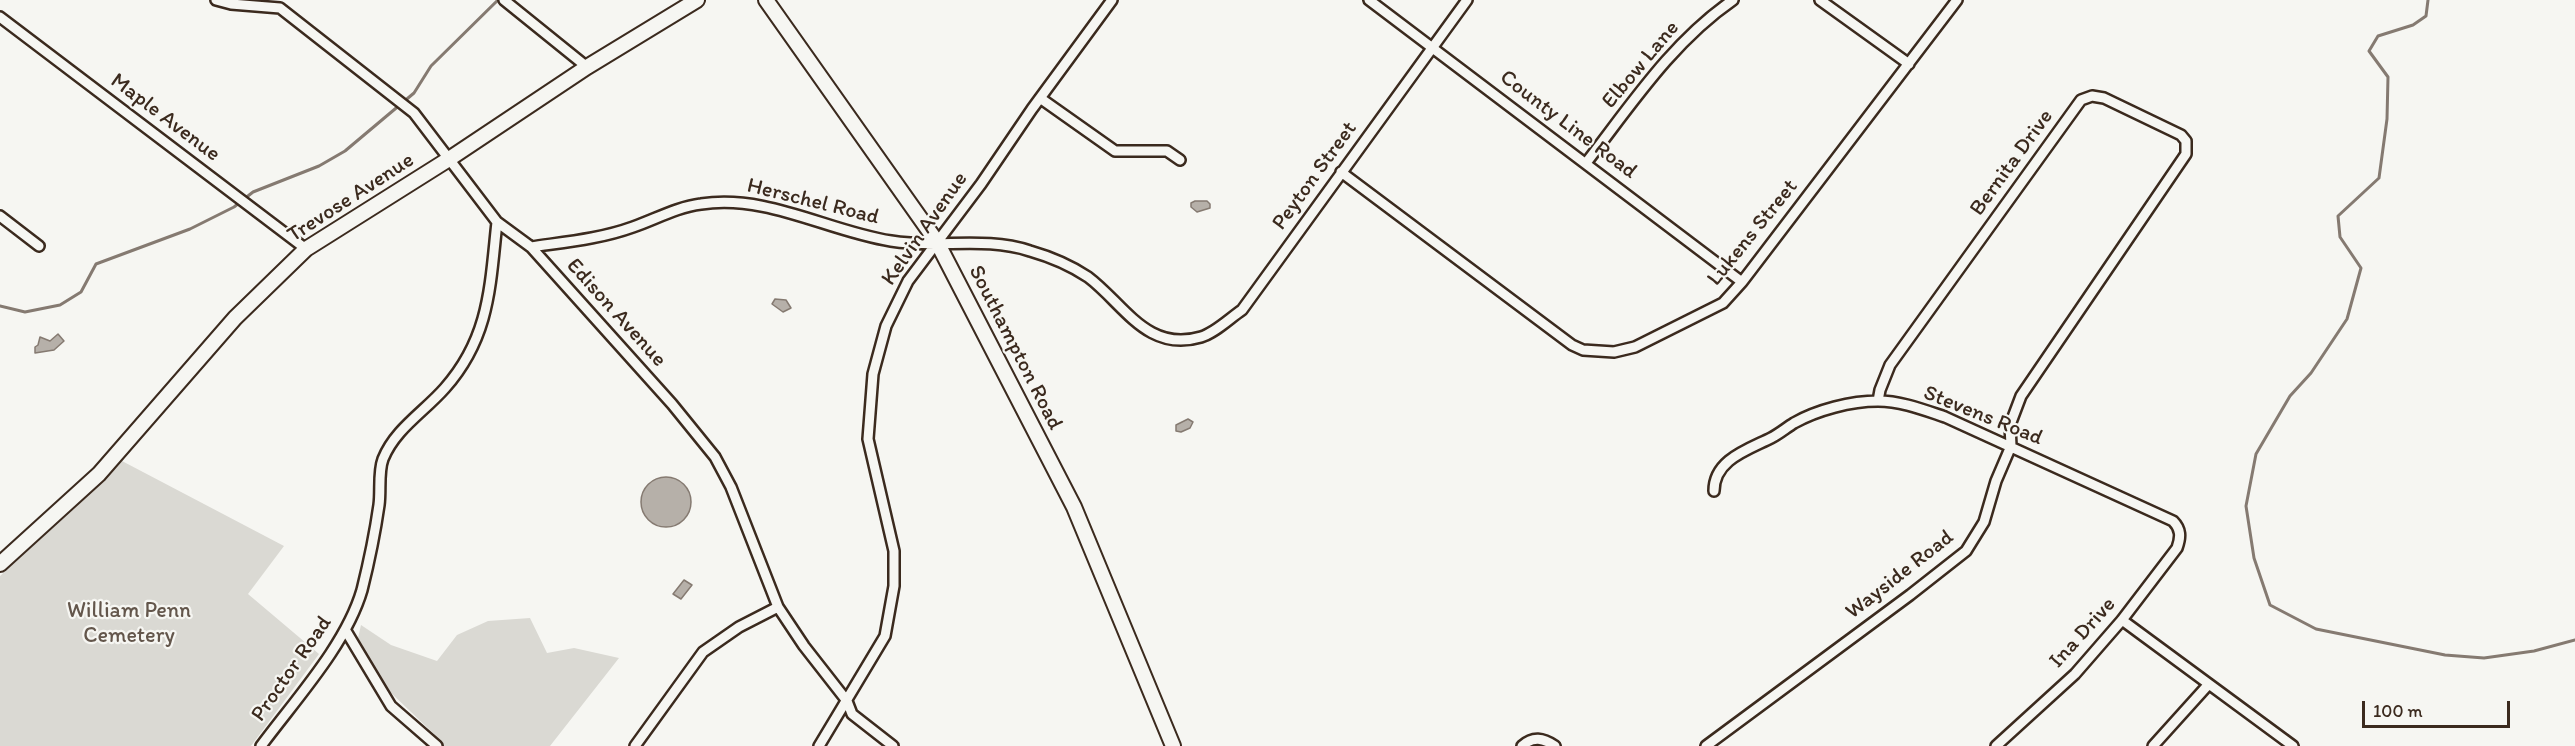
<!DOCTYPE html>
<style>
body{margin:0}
#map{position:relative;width:2575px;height:746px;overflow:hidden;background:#f6f6f2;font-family:Itim,sans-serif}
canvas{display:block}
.scale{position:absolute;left:2362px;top:701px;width:148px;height:27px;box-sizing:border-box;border:3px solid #3b2a1e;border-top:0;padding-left:8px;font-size:18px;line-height:21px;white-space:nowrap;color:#3b2a1e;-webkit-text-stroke:4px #f6f6f2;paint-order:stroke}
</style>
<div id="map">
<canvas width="2575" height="746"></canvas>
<div class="scale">100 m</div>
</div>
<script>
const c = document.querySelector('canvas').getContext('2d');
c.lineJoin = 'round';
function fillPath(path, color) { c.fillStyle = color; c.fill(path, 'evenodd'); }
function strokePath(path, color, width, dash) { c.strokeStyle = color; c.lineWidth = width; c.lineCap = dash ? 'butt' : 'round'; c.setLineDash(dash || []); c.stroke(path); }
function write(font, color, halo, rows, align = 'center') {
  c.font = font + ' Itim,sans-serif'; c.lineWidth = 4.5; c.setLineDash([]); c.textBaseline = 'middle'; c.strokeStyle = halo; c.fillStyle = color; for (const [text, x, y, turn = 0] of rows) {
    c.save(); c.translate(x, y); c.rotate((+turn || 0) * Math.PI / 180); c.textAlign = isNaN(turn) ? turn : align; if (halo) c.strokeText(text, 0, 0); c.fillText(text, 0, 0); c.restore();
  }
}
const green = new Path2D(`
 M122 461 284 546 248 594 319 654 251 746H0V576L74 509Z
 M530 618 547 653 574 648 619 658 550 746H425L434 734 388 690 358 638 361 625 391 645 437 661 457 635 488 621Z`);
const water = new Path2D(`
 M1195 201H1207L1210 204V208L1197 212 1191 207V203Z
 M775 299 786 300 791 308 783 312 772 304Z
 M58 334 64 341 54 350 35 353V347L38 345 40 337 50 341Z
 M1188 419 1193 422 1190 428 1181 432 1176 431V425Z
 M641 502a25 25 0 1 1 50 0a25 25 0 1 1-50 0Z
 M684 580 692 585 681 599 673 594Z`);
const stream = new Path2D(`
 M2428 0 2426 16 2413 25 2378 36 2369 51 2388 77 2387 119 2379 178 2338 216 2340 237 2361 268 2347 319 2311 373 2290 396 2256 454 2246 506 2254 558 2270 605 2316 629 2445 655 2484 658 2534 651 2575 640
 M0 306 25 312 60 305 81 292 96 264 190 229 234 207 253 192 319 166 345 151 414 93 431 66 498 0`);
const street = new Path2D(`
 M216 0 231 4 280 8 414 113 497 222 531 247 672 404 715 457 731 487 778 607 804 646 847 701 852 714 893 746
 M504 0 587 67
 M1369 0 1742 282
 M1820 0 1909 64
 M0 17 306 249
 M1040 98 1115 151H1167L1180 160
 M1586 163C1631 105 1672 42 1733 0
 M1341 172 1572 345 1583 350 1614 352 1635 347 1723 303 1742 282 1957 0
 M0 216 39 246
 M531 247C565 242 600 239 633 227 656 219 677 207 701 204 768 194 827 231 891 241 938 249 984 236 1030 251 1051 257 1070 265 1088 277 1124 304 1147 353 1201 337 1215 333 1230 318 1242 310L1467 0
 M1714 491C1714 460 1747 450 1771 438 1779 434 1786 428 1794 423 1817 410 1851 401 1878 401 1901 401 1924 410 1945 417L2173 521C2181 529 2181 537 2177 548L2122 620 2075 674 1996 746
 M2122 620 2293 746
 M346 631 391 706 437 746
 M261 746C295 700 346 645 362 590 369 562 375 533 379 505 381 491 378 472 383 459 395 429 424 412 445 388 490 337 490 286 497 222
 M635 746 703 652 739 627 778 607
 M819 746 885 636 894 586V551L868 439 873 374 886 326 908 281 981 184 1032 109 1112 0
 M1522 746C1533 736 1543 738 1555 746
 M1706 746 1910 595 1966 551 1984 522 1996 481 2011 446 2010 425 2021 396 2186 154V141L2181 135 2104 98 2092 96 2081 100 1890 365 1880 390 1878 401
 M2153 746 2208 685`);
const secondary = new Path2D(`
 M766 0 937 242 1074 507 1173 746
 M0 564 99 474 235 318 306 249 449 159 587 67 697 0`);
const streetNames = [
 ["Elbow Lane",1641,65,-50],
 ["Maple Avenue",165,118,37],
 ["County Line Road",1568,125,37],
 ["Bernita Drive",2012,163,-54],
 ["Peyton Street",1315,176,-54],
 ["Trevose Avenue",351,198,-33],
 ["Herschel Road",813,202,14],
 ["Kelvin Avenue",925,229,-55],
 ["Lukens Street",1753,233,-51],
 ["Edison Avenue",616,313,48],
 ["Southampton Road",1015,348,63],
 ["Stevens Road",1983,416,22],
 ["Wayside Road",1900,575,-38],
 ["Ina Drive",2083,633,-48],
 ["Proctor Road",292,669,-55]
];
const parkNames = [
 ["William Penn",129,611],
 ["Cemetery",129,636]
];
fillPath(green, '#dad9d3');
fillPath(water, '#b6b0a9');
strokePath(water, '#857a71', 1.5);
strokePath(stream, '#857a71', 3);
strokePath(street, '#3b2a1e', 14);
strokePath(secondary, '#3b2a1e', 18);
strokePath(street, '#f6f6f2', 9);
strokePath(secondary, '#f6f6f2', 14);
write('22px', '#3b2a1e', '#f6f6f2', streetNames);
write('22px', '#63564b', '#f6f6f2', parkNames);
</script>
